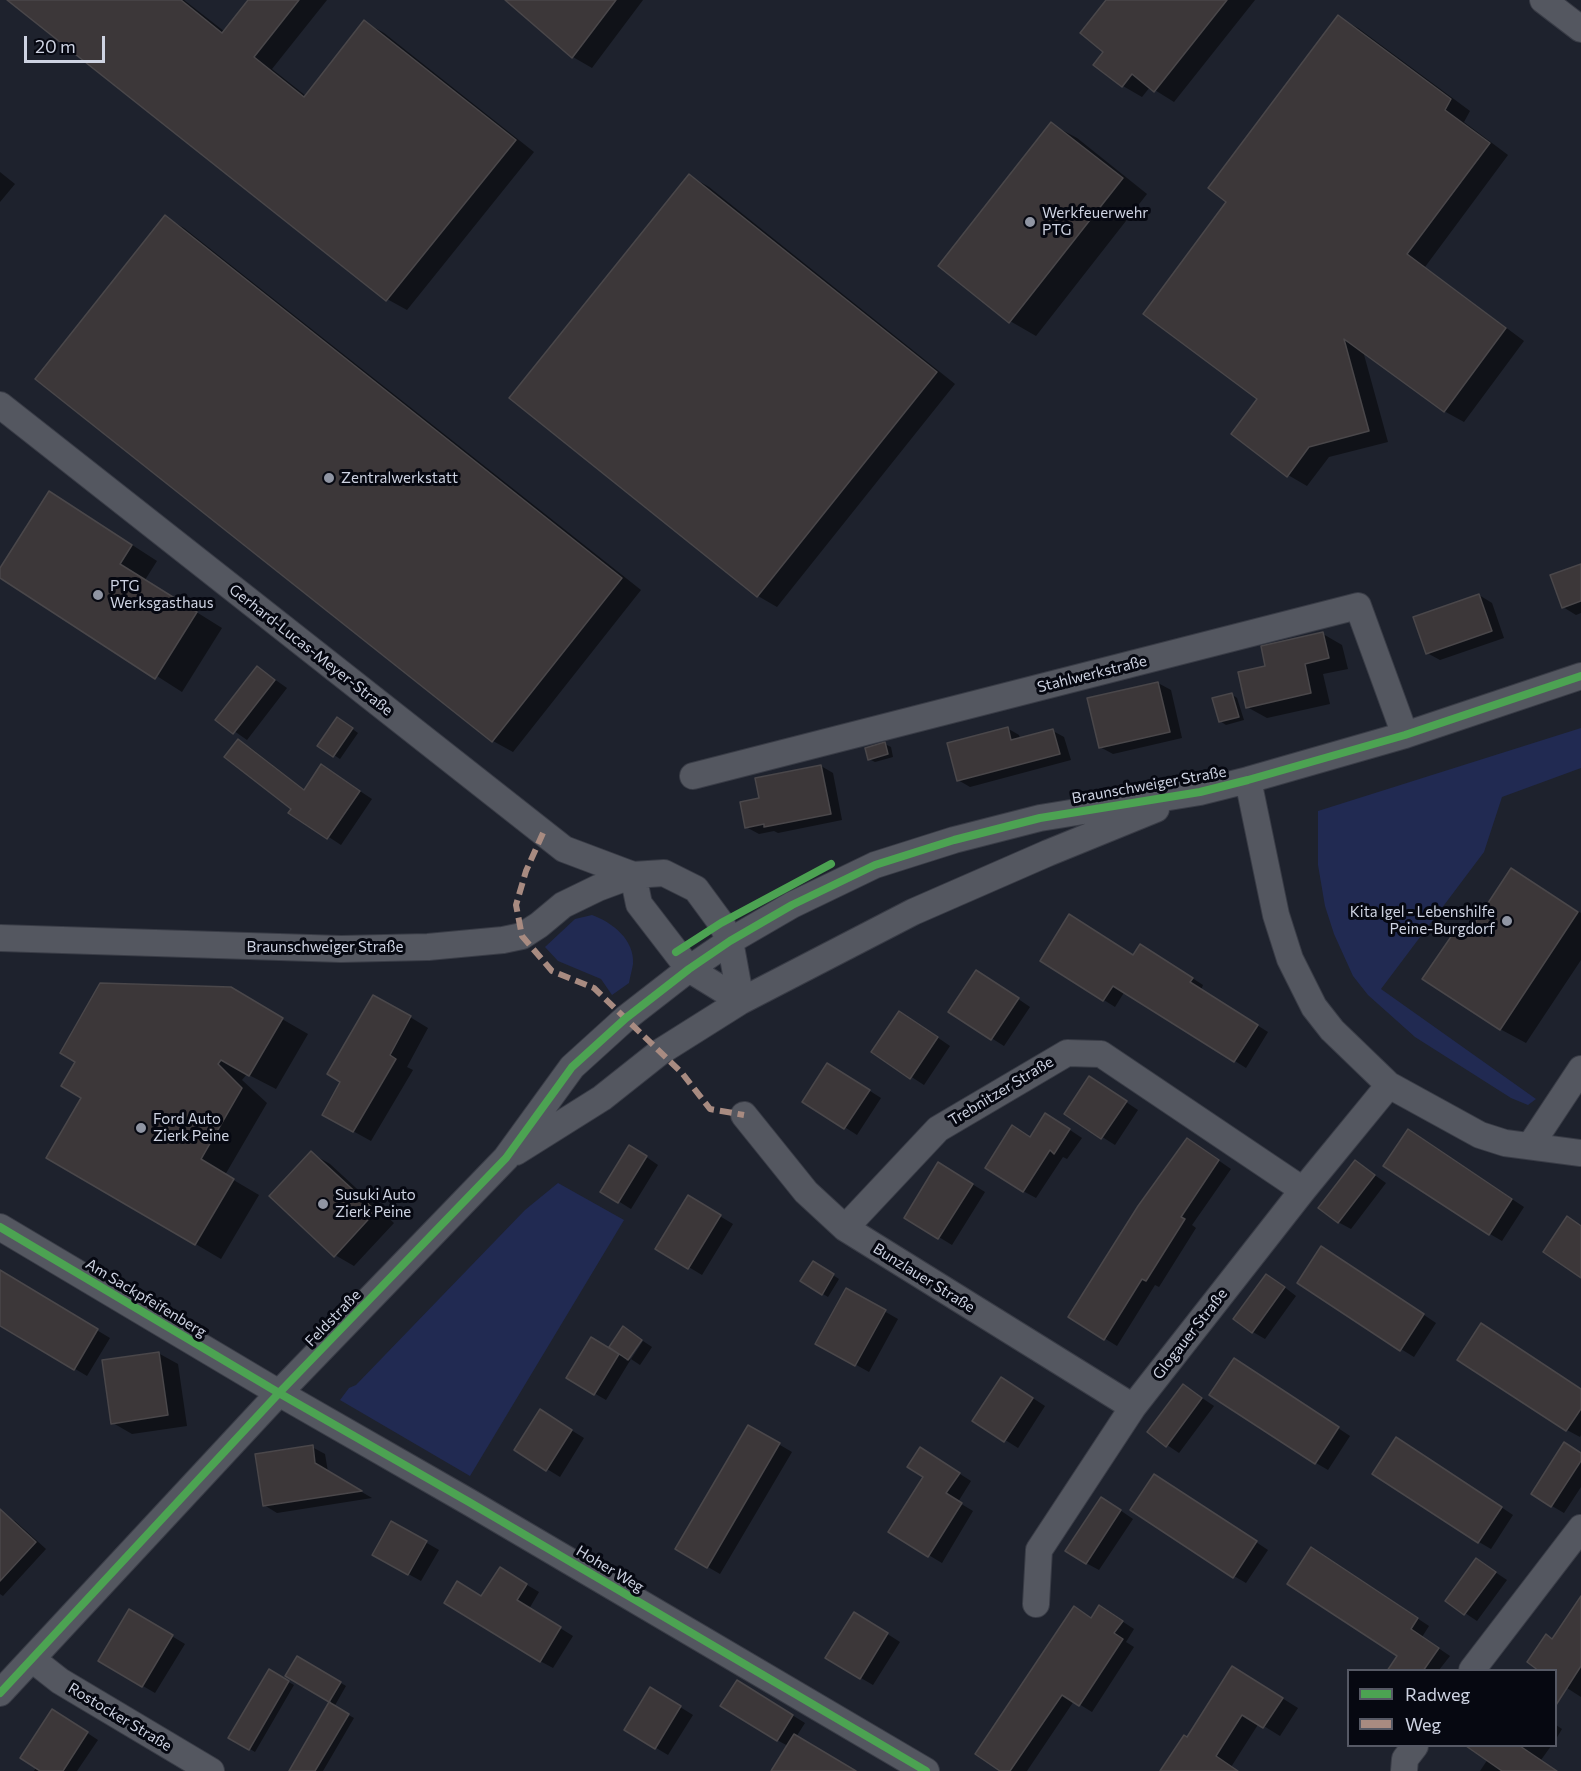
<!DOCTYPE html>
<meta charset="utf-8">
<style>
body{margin:0}
#map{position:relative;width:1581px;height:1771px;overflow:hidden;background:#1e222d;font-family:Commissioner,sans-serif}
canvas{display:block}
.legend{position:absolute;left:1347px;top:1669px;width:210px;height:78px;box-sizing:border-box;background:#060811;border:2px solid #565965;margin:0;padding:8px 10px;list-style:none;font-size:18px;color:#ced3e2}
.legend li{display:flex;align-items:center;gap:12px;height:30px}
.legend b{width:30px;border:2px solid #565965}
.scale{position:absolute;left:24px;top:36px;width:81px;height:27px;box-sizing:border-box;border:3px solid #ced3e2;border-top:0;padding-left:8px;font-size:18px;line-height:21px;white-space:nowrap;color:#ced3e2;-webkit-text-stroke:4px #060811;paint-order:stroke}
</style>
<div id="map">
<canvas width="1581" height="1771"></canvas>
<ul class="legend">
<li><b style="height:8px;background:#4ca352"></b>Radweg</li>
<li><b style="height:8px;background:#a88b81"></b>Weg</li>
</ul>
<div class="scale">20 m</div>
</div>
<script>
const c = document.querySelector('canvas').getContext('2d');
c.lineJoin = 'round';
function fillPath(path, color) { c.fillStyle = color; c.fill(path, 'evenodd'); }
function strokePath(path, color, width, dash) { c.strokeStyle = color; c.lineWidth = width; c.lineCap = dash ? 'butt' : 'round'; c.setLineDash(dash || []); c.stroke(path); }
function write(font, color, halo, rows, align = 'center') {
  c.font = font + ' Commissioner,sans-serif'; c.lineWidth = 6; c.setLineDash([]); c.textBaseline = 'middle'; c.strokeStyle = halo; c.fillStyle = color; for (const [text, x, y, turn = 0] of rows) {
    c.save(); c.translate(x, y); c.rotate((+turn || 0) * Math.PI / 180); c.textAlign = isNaN(turn) ? turn : align; if (halo) c.strokeText(text, 0, 0); c.fillText(text, 0, 0); c.restore();
  }
}
const green = new Path2D(`
 M1581 728V768L1502 797 1484 852 1381 989 1536 1099 1528 1105 1511 1098 1415 1037 1368 995 1353 976 1334 934 1325 906 1318 865V811Z
 M592 915C612 922 635 940 633 964 632 970 630 977 629 983L612 995 601 979 558 961 545 947 575 919Z
 M558 1183 624 1220 470 1476 340 1400 349 1388 356 1385 525 1210Z`);
const shadow = new Path2D(`
 M10 0H184L225 32 250 0H327L272 69 306 96 365 22 384 33 534 152 407 310 387 299Z
 M507 0H643L592 68 573 57Z
 M1108 0H1255L1174 102 1150 87 1142 97 1123 86 1095 64 1105 52Z
 M1338 17 1358 28 1470 111 1464 122 1508 155 1425 267 1524 341 1464 422 1444 411 1363 351 1388 442 1329 457 1307 486 1288 475 1259 399 1229 201Z
 M1051 124 1077 138 1147 194 1036 336 1010 321Z
 M0 172 15 184 0 202Z
 M690 176 709 187 955 384 777 607 758 596Z
 M165 217 184 228 641 590 513 752 493 741 37 378Z
 M75 508 157 561 145 580 222 628 182 692 0 576V571Z
 M1581 565V613L1576 615 1563 607Z
 M1479 595 1492 603 1504 638 1440 660 1427 653Z
 M1323 634 1342 645 1348 669 1323 674 1330 704 1267 718 1247 707 1267 667Z
 M257 667 287 688 247 740 217 719Z
 M1158 683 1171 690 1182 738 1113 754 1100 747Z
 M1231 694 1237 698 1244 720 1226 725 1220 721Z
 M343 722 358 733 340 759 319 745Z
 M1007 728 1019 735 1020 739 1053 731 1064 737 1071 760 970 787 958 780Z
 M238 741 251 748 305 790 334 774 372 799 341 845 291 812 293 809Z
 M885 744 891 747 893 757 875 762 869 759Z
 M821 766 833 773 842 820 778 833 774 831 759 834 746 827 760 799Z
 M1512 870 1581 913V960L1526 1043 1500 1029Z
 M1152 952 1203 985 1201 990 1268 1032 1246 1068 1125 991 1115 1007 1042 961 1133 956Z
 M989 979 1030 1007 1004 1046 950 1012Z
 M230 989 308 1034 276 1089 247 1074 242 1080 267 1103 225 1175 259 1195 221 1259 48 1157Z
 M410 1017 428 1028 407 1067 413 1070 371 1141 342 1125Z
 M912 1020 950 1046 924 1085 873 1052Z
 M840 1072 881 1098 857 1135 804 1101Z
 M1102 1086 1138 1110 1115 1145 1066 1114Z
 M1058 1122 1082 1138 1067 1159 1063 1157 1036 1198 1023 1191 1031 1138Z
 M1421 1139 1524 1207 1502 1241 1490 1234Z
 M1199 1147 1231 1169 1192 1225 1196 1228 1159 1287 1155 1285 1117 1346 1070 1317Z
 M311 1153 330 1164 394 1223 354 1266 335 1255Z
 M642 1154 658 1165 631 1209 602 1191Z
 M1356 1162 1386 1183 1351 1229 1338 1222Z
 M951 1171 985 1192 952 1245 906 1217Z
 M688 1197 733 1224 702 1275 657 1248Z
 M1334 1255 1436 1323 1414 1357 1401 1349Z
 M814 1263 839 1279 828 1297 802 1281Z
 M0 1272 110 1338 87 1376 0 1324Z
 M1279 1283 1296 1296 1265 1339 1253 1332Z
 M847 1290 898 1319 869 1372 817 1343Z
 M592 1339 621 1356 640 1339 626 1361 631 1359 606 1400 568 1378Z
 M643 1341 652 1347 640 1365 631 1359Z
 M158 1353 178 1364 187 1426 132 1434 113 1423Z
 M1460 1359 1581 1389V1435L1580 1437 1567 1430Z
 M1246 1367 1350 1436 1328 1470 1316 1463Z
 M1014 1386 1045 1406 1018 1448 975 1421Z
 M1184 1386 1214 1406 1179 1453 1167 1445Z
 M553 1419 584 1438 560 1477 516 1450Z
 M749 1427 792 1452 720 1574 677 1549Z
 M1409 1446 1513 1515 1491 1549 1479 1542Z
 M312 1447 325 1454 328 1472 372 1498 277 1513 264 1505Z
 M1581 1454V1487L1564 1513 1552 1506Z
 M933 1457 971 1481 958 1502 973 1511 942 1563 890 1532 925 1476Z
 M1167 1483 1268 1550 1246 1583 1234 1576Z
 M1114 1506 1133 1519 1099 1570 1086 1563Z
 M4 1515 15 1521 46 1549 3 1596 0 1594V1519Z
 M392 1523 439 1550 421 1581 374 1555Z
 M1323 1556 1429 1626 1422 1637 1450 1656 1439 1670H1389L1399 1656Z
 M1477 1560 1507 1580 1477 1621 1447 1601Z
 M500 1569 539 1592 529 1609 573 1636 553 1668 540 1661 482 1598Z
 M1581 1600V1697L1556 1681 1553 1640Z
 M130 1611 185 1644 155 1693 100 1661Z
 M1111 1614 1134 1629 1126 1642 1134 1647 1092 1712 1074 1701 1027 1771H1003L1092 1619Z
 M867 1621 900 1642 873 1685 861 1678Z
 M298 1658 346 1686 334 1707 354 1718 323 1771H290L331 1701 287 1676Z
 M269 1671 294 1685 255 1752 230 1737Z
 M1248 1677 1298 1708 1280 1736 1259 1723 1231 1767 1238 1771H1162L1188 1739Z
 M651 1689 693 1715 668 1755 626 1730Z
 M750 1689 805 1723 796 1737 854 1771H773L788 1746 777 1740Z
 M63 1717 98 1740 77 1771H34Z
 M1556 1725 1562 1729 1556 1739Z
 M1469 1746H1551L1541 1760 1557 1771H1480L1488 1759Z`);
const building = new Path2D(`
 M7 0H181L222 33 248 0H299L254 57 304 97 364 20 516 140 386 301Z
 M505 0H616L572 58Z
 M1106 0H1227L1154 92 1132 74 1122 87 1093 65 1103 52 1080 33Z
 M1338 15 1451 99 1445 110 1490 143 1407 254 1506 328 1444 412 1344 339 1369 431 1309 447 1287 477 1231 434 1257 399 1143 314 1226 202 1208 188Z
 M1051 122 1123 178 1009 323 938 266Z
 M689 174 937 372 757 597 509 398Z
 M165 215 622 578 492 742 35 379Z
 M49 491 132 545 120 564 197 612 155 679 0 578V568Z
 M1581 564V601L1562 608 1550 575Z
 M1479 594 1492 631 1426 654 1413 617Z
 M1323 632 1329 658 1305 664 1311 693 1246 708 1238 672 1265 666 1261 646Z
 M257 666 275 680 233 734 215 720Z
 M1158 682 1170 732 1099 748 1087 698Z
 M1232 693 1239 717 1219 722 1212 698Z
 M337 717 353 728 333 757 317 746Z
 M1008 727 1011 740 1053 729 1060 754 957 781 947 743Z
 M238 739 304 790 321 764 360 791 327 839 288 813 291 809 224 757Z
 M885 742 888 754 868 760 865 748Z
 M821 765 831 814 764 827V824L745 828 740 802 759 798 755 778Z
 M1511 868 1578 912 1500 1030 1422 979 1459 925 1469 932Z
 M1069 914 1133 955 1140 944 1193 978 1190 982 1258 1025 1234 1062 1113 986 1103 1001 1040 961Z
 M976 970 1019 998 991 1040 948 1012Z
 M100 983 231 987 283 1018 249 1076 221 1060 218 1064 242 1088 201 1159 234 1179 195 1245 46 1158 81 1098 61 1086 75 1062 60 1053Z
 M373 995 411 1016 390 1055 396 1059 353 1132 322 1115 340 1082 327 1074Z
 M899 1011 938 1037 910 1079 871 1052Z
 M827 1063 870 1090 844 1129 802 1102Z
 M1089 1076 1127 1101 1101 1139 1064 1114Z
 M1045 1113 1070 1129 1054 1154 1050 1150 1023 1192 985 1168 1012 1125 1030 1137Z
 M1408 1129 1512 1199 1489 1235 1383 1166Z
 M1187 1138 1219 1160 1181 1217 1185 1219 1146 1281 1142 1279 1104 1340 1068 1317 1138 1206Z
 M629 1145 647 1156 618 1203 600 1192Z
 M311 1151 376 1211 334 1257 269 1196Z
 M1355 1160 1375 1175 1338 1223 1318 1208Z
 M938 1162 973 1184 938 1239 904 1218Z
 M688 1195 721 1215 688 1269 655 1249Z
 M1567 1216 1581 1226V1278L1543 1252Z
 M1321 1246 1424 1314 1400 1351 1297 1283Z
 M813 1261 834 1274 822 1295 800 1281Z
 M0 1270 98 1329 74 1370 0 1326Z
 M1266 1274 1285 1287 1252 1333 1233 1319Z
 M846 1288 886 1310 855 1366 815 1344Z
 M1481 1323 1581 1389V1409L1566 1431 1457 1360Z
 M623 1326 642 1340 628 1360 609 1347Z
 M591 1337 619 1354 594 1395 566 1378Z
 M159 1352 168 1415 111 1424 102 1360Z
 M1234 1358 1339 1427 1315 1464 1209 1395Z
 M1001 1377 1033 1398 1004 1442 972 1421Z
 M1183 1384 1202 1398 1166 1447 1147 1432Z
 M540 1409 572 1430 546 1471 514 1450Z
 M748 1425 780 1443 707 1568 675 1549Z
 M1396 1437 1502 1507 1478 1543 1372 1474Z
 M1564 1442 1581 1453V1461L1551 1507 1531 1494Z
 M313 1445 315 1463 362 1491 263 1506 255 1454Z
 M920 1447 960 1473 946 1493 962 1503 928 1557 888 1532 923 1477 907 1467Z
 M1154 1474 1257 1541 1233 1578 1130 1510Z
 M1101 1497 1121 1510 1086 1564 1065 1551Z
 M0 1509 36 1542 0 1581Z
 M391 1521 427 1541 408 1575 372 1555Z
 M1311 1547 1418 1618 1411 1629 1439 1648 1423 1671H1387L1397 1656 1287 1584Z
 M1476 1558 1496 1572 1464 1615 1445 1601Z
 M500 1567 527 1584 517 1600 561 1627 540 1662 444 1603 457 1581 481 1596Z
 M1581 1596V1666L1556 1705V1671H1539L1527 1662 1546 1634 1552 1639Z
 M1099 1605 1123 1621 1114 1633 1123 1639 1079 1706 1062 1695 1010 1771H1000L975 1754 1074 1606 1091 1618Z
 M129 1609 173 1635 142 1687 98 1661Z
 M854 1612 888 1633 860 1679 825 1658Z
 M297 1656 341 1682 329 1702 285 1676Z
 M1232 1666 1283 1698 1263 1728 1242 1715 1216 1756 1238 1771H1160L1184 1735 1187 1737Z
 M269 1669 289 1681 249 1750 228 1738Z
 M737 1680 793 1715 777 1741 720 1706Z
 M650 1687 681 1706 655 1749 624 1730Z
 M329 1702 349 1714 315 1771H289Z
 M52 1709 88 1732 63 1771H40L20 1758Z
 M794 1734 856 1771H771Z
 M1466 1746H1520L1557 1771H1502Z`);
const minor = new Path2D(`
 M1543 0 1581 29
 M0 405 564 849 633 875
 M693 776 1358 606 1405 735
 M1248 780 1276 915 1290 959 1314 1007 1332 1030 1389 1085 1480 1135 1505 1143 1581 1153
 M633 875 639 904 689 969 741 1001
 M0 938 341 949 428 947 503 940 522 936 539 925 563 905 598 888 633 875 664 873 696 889 721 923 730 941 741 1001
 M744 1115 806 1192 845 1228 1133 1407
 M1530 1146 1581 1069
 M516 1152 602 1098 660 1052 741 1001 913 912 1048 853 1156 809
 M0 1227 279 1393 469 1502 926 1771
 M845 1228 938 1129 1067 1053 1101 1054 1303 1190
 M1036 1604 1039 1550 1133 1407 1303 1190 1389 1085
 M32 1659 60 1681 211 1771
 M1472 1670 1581 1528
 M0 1693 279 1393 506 1158 572 1067 626 1018 689 969 730 941 792 905 875 865 954 840 1040 818 1200 792 1248 780 1405 735 1581 676
 M1404 1771 1405 1759 1415 1746`);
const quiet = new Path2D(`
 M543 833 526 871 516 905 522 936 552 971 594 988 682 1073 710 1109 744 1115`);
const cycleway = new Path2D(`
 M676 952 721 923 831 864
 M0 1227 279 1393 469 1502 926 1771
 M0 1693 279 1393 506 1158 572 1067 626 1018 689 969 730 941 792 905 875 865 954 840 1040 818 1200 792 1248 780 1405 735 1581 676`);
const markers = [
 [1030,222,6,"#9095a3"],
 [329,478,6,"#9095a3"],
 [98,595,6,"#9095a3"],
 [1507,921,6,"#9095a3"],
 [141,1128,6,"#9095a3"],
 [323,1204,6,"#9095a3"]
];
const poiNames = [
 ["Werkfeuerwehr",1042,213],
 ["PTG",1042,230],
 ["Zentralwerkstatt",341,478],
 ["PTG",110,586],
 ["Werksgasthaus",110,603],
 ["Kita Igel - Lebenshilfe",1495,912,"right"],
 ["Peine-Burgdorf",1495,929,"right"],
 ["Ford Auto",153,1119],
 ["Zierk Peine",153,1136],
 ["Susuki Auto",335,1195],
 ["Zierk Peine",335,1212]
];
const streetNames = [
 ["Gerhard-Lucas-Meyer-Straße",311,650,38],
 ["Stahlwerkstraße",1092,674,-14],
 ["Braunschweiger Straße",1149,785,-10],
 ["Braunschweiger Straße",325,947],
 ["Trebnitzer Straße",1001,1091,-31],
 ["Bunzlauer Straße",924,1278,32],
 ["Am Sackpfeifenberg",146,1298,31],
 ["Feldstraße",333,1318,-46],
 ["Glogauer Straße",1190,1334,-52],
 ["Hoher Weg",610,1569,31],
 ["Rostocker Straße",120,1717,31]
];
fillPath(green, '#212a52');
fillPath(shadow, '#0007');
fillPath(building, '#3c3739');
strokePath(building, '#4a474a', 1.5);
strokePath(minor, '#393c46', 28);
strokePath(minor, '#545760', 26);
strokePath(quiet, '#a88b81', 6, [12, 6]);
strokePath(cycleway, '#4ca352', 8);
for (const [x, y, r, color] of markers) { const dot = new Path2D(); dot.arc(x, y, r, 0, 2 * Math.PI); c.fillStyle = color; c.fill(dot); strokePath(dot, '#060811', 2); }
write('15px', '#ced3e2', '#060811', poiNames, 'left');
write('15px', '#ced3e2', '#060811', streetNames);
</script>
